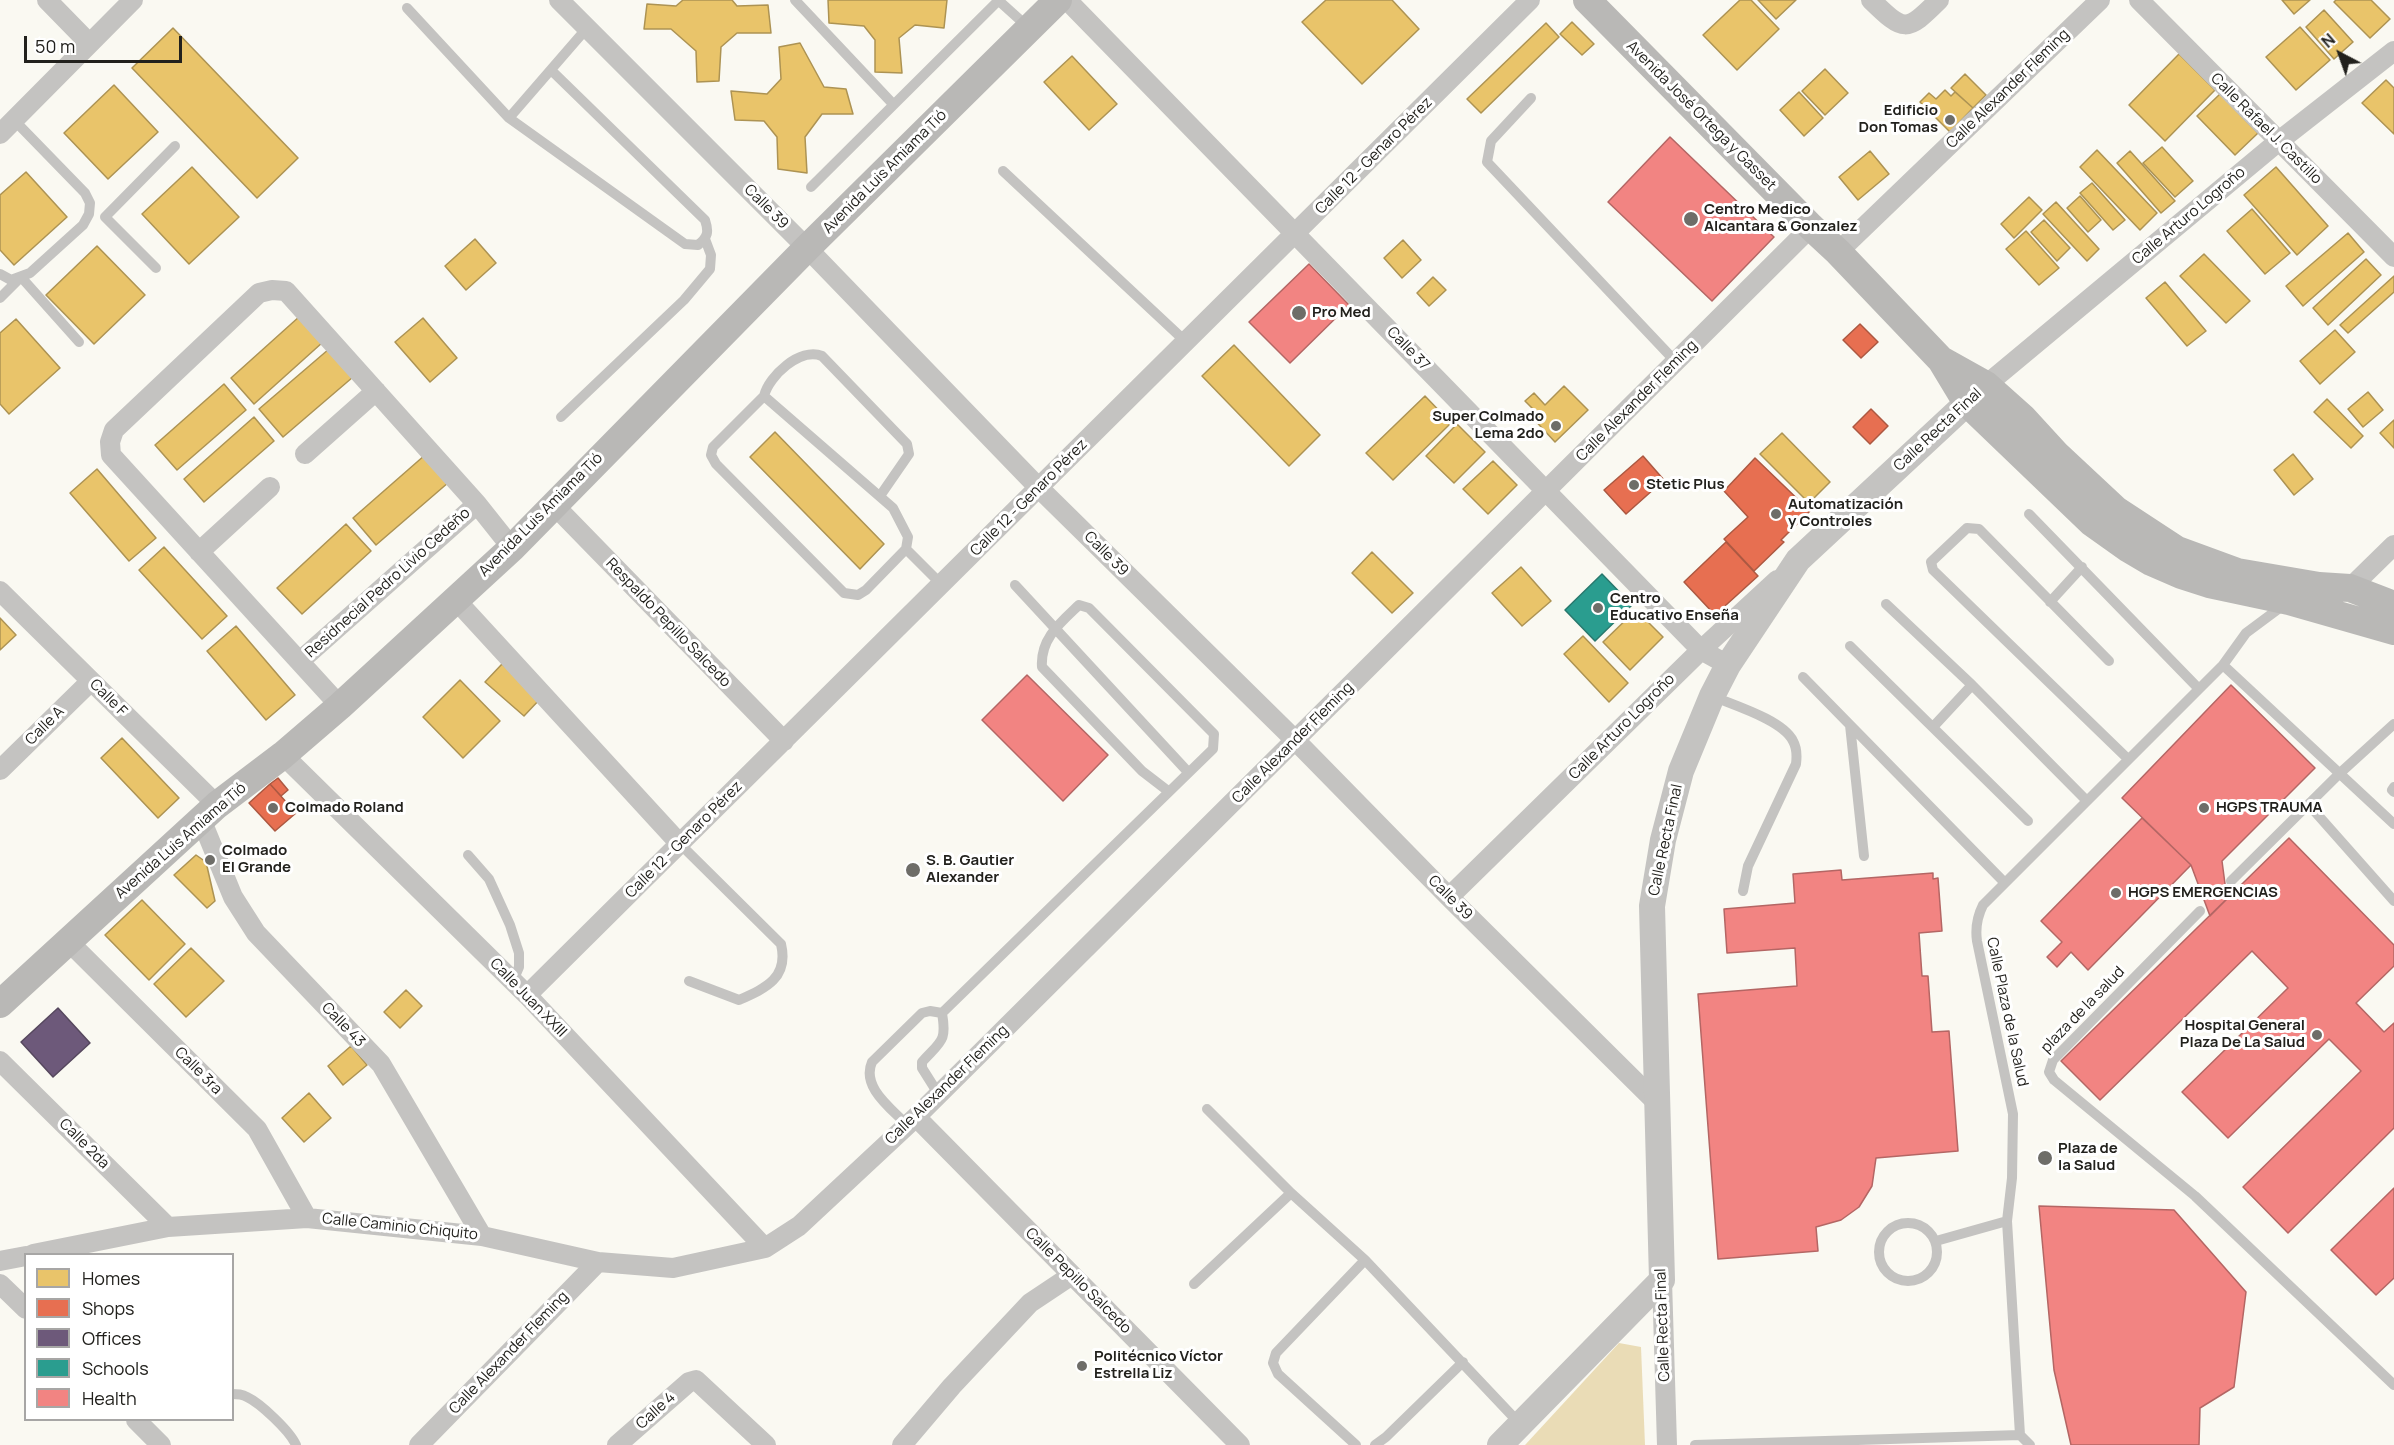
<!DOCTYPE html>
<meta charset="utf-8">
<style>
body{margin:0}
#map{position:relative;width:2394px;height:1445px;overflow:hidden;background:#faf9f2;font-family:Manrope,sans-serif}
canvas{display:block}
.legend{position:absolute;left:24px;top:1253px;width:210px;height:168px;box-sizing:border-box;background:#fff;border:2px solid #a7a6a5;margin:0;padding:8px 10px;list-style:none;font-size:18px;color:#22211d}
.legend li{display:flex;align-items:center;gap:12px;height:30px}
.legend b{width:30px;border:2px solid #a7a6a5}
.north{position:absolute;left:2310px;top:24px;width:60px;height:60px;-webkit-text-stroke:4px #fff;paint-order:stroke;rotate:319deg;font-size:16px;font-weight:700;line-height:24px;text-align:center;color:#22211d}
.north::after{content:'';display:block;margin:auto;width:21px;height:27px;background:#22211d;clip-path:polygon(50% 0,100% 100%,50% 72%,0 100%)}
.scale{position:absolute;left:24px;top:36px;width:158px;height:27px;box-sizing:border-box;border:3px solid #22211d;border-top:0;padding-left:8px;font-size:18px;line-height:21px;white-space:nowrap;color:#22211d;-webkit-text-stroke:4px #fff;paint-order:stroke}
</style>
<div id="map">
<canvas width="2394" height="1445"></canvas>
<ul class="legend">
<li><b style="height:16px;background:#e9c46a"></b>Homes</li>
<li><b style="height:16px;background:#e76f51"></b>Shops</li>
<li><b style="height:16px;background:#6d597a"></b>Offices</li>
<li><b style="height:16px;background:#2a9d8f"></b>Schools</li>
<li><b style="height:16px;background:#f28482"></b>Health</li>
</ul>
<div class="north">N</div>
<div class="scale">50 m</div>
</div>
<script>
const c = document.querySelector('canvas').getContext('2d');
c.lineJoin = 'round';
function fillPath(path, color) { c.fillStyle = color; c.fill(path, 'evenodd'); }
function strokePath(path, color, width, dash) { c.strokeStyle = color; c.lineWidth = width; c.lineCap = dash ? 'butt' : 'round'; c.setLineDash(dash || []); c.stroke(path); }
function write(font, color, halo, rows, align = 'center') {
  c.font = font + ' Manrope,sans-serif'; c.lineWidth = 6; c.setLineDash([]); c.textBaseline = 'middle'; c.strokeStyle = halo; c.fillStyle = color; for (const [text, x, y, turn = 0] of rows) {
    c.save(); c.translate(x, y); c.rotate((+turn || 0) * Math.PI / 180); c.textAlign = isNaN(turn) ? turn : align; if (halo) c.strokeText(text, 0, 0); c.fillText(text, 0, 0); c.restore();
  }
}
const green = new Path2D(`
 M1619 1343 1641 1347 1645 1445H1525Z`);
const homes = new Path2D(`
 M683 0H732L737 6 768 5 771 33H737L721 47 719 81 697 82 696 51 671 29H644L647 4 676 6Z
 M828 0H947L944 28 915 25 899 38 902 73 875 72V40L864 26 829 23Z
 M1326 0H1392L1419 29 1362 84 1302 22Z
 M1740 0H1751L1779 29 1737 70 1703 35Z
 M1758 0H1796L1776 19Z
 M2282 0H2310L2294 14Z
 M2336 0H2371L2390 19 2370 38 2334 2Z
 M2324 10 2353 42 2334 59 2306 27Z
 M1572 22 1594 44 1582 55 1560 34Z
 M1546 23 1559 37 1481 113 1467 99Z
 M2300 27 2330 60 2296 90 2266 57Z
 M173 28 298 158 257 198 132 68Z
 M800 43 824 87 846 89 853 114H822L805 137 807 173 778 169 777 137 764 121 735 120 731 91 767 94 781 79 779 47Z
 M2179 54 2215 90 2165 141 2129 105Z
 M1072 56 1117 104 1089 130 1044 82Z
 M1825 69 1848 93 1825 115 1802 91Z
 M1965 74 1986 95 1973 108 1951 88Z
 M2386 80 2394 88V134L2362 103Z
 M114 85 158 132 108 179 64 133Z
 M1945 90 1951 96 1955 92 1973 108 1950 132 1920 102 1929 93 1936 99Z
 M1799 92 1823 118 1804 136 1780 110Z
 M2220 94 2258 133 2235 155 2197 116Z
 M2162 147 2193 181 2175 197 2143 163Z
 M2097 150 2157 213 2140 230 2080 167Z
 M1870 151 1889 174 1858 200 1839 177Z
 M2130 151 2175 201 2161 213 2117 163Z
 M192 167 239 217 189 264 142 214Z
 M2276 167 2328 226 2297 255 2244 195Z
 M26 172 67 217 14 265 0 250V195Z
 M2092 183 2125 220 2113 230 2080 193Z
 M2080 196 2101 220 2088 232 2067 208Z
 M2029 197 2042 210 2014 238 2001 224Z
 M2056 202 2099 249 2087 261 2043 214Z
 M2252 209 2290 253 2265 274 2227 231Z
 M2044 220 2070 248 2057 261 2031 232Z
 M2026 231 2059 268 2039 285 2006 249Z
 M2348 233 2364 252 2303 306 2286 286Z
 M475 239 496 263 466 290 445 266Z
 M1403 240 1421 260 1402 278 1384 258Z
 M97 246 145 295 94 344 46 295Z
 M2204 254 2250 301 2226 323 2180 276Z
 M2366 259 2381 275 2328 325 2313 308Z
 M2394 276V292L2348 333 2340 325Z
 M1433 277 1446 290 1429 306 1417 293Z
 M2165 282 2206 331 2187 346 2146 298Z
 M300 316 323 342 254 404 231 378Z
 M423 318 457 358 430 382 395 342Z
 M16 319 60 368 9 414 0 404V333Z
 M2335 330 2355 352 2320 384 2300 361Z
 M1234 345 1320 435 1289 466 1202 376Z
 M329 349 353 377 283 437 259 409Z
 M224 384 246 410 177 470 155 445Z
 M1564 386 1588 410 1555 442 1530 415 1534 410 1525 401 1534 393 1545 405Z
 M2368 392 2383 410 2363 427 2348 409Z
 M1425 396 1451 423 1393 480 1366 453Z
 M2327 399 2363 436 2351 448 2314 412Z
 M254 417 274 441 204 502 184 479Z
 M2394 420V448L2380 433Z
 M1457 424 1485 452 1454 483 1426 456Z
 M775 432 884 544 860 569 750 457Z
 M1782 433 1830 482 1809 503 1760 454Z
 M2293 454 2313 479 2294 495 2274 470Z
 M425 455 449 482 376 545 353 518Z
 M1493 461 1517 485 1488 514 1463 489Z
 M97 469 156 538 129 561 70 493Z
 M346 524 371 551 302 614 277 588Z
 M164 547 227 616 202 639 139 570Z
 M1372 552 1413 593 1392 613 1352 573Z
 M1521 567 1551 601 1522 626 1492 593Z
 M1636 610 1663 637 1630 670 1603 642Z
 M0 618 16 635 0 650Z
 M236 626 295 695 266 720 207 651Z
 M1583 636 1628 683 1609 702 1564 654Z
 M502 664 541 698 524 716 485 682Z
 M460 680 500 721 463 758 423 717Z
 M122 738 179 798 158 818 101 758Z
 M196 855 206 862 215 901 207 908 174 875Z
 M142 900 185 944 149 980 105 935Z
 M191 948 224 981 186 1017 154 984Z
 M406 990 422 1006 400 1028 384 1012Z
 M351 1046 367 1065 343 1085 328 1066Z
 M309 1093 331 1118 304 1142 282 1118Z`);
const shops = new Path2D(`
 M1860 324 1878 342 1861 358 1843 340Z
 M1871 409 1888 426 1870 444 1853 427Z
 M1643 456 1664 480 1626 514 1604 490Z
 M1755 458 1810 511 1781 540 1784 542 1754 571 1724 539 1748 517 1724 491Z
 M1726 542 1758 576 1715 615 1684 582Z
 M278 778 288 790 281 796 270 784Z
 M270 784 296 813 275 831 249 803Z`);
const offices = new Path2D(`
 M58 1008 90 1043 53 1077 21 1042Z`);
const schools = new Path2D(`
 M1602 574 1632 605 1595 641 1565 610Z`);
const health = new Path2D(`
 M1670 137 1774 237 1712 301 1608 202Z
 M1309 264 1349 305 1290 363 1249 322Z
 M1027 675 1108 755 1063 801 982 720Z
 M2231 685 2315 768 2222 861 2227 899 2210 916 2191 865 2122 798Z
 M2142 818 2191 865 2088 970 2071 952 2057 967 2047 957 2062 942 2041 921Z
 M2289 838 2394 945V966L2356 1003 2384 1032 2394 1023V1128L2288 1233 2243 1187 2361 1071 2329 1039 2228 1138 2182 1092 2288 988 2252 951 2100 1100 2061 1061Z
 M1841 870 1842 880 1933 873V879L1938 878 1942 931 1919 933 1922 976H1928L1932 1032 1949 1031 1958 1151 1876 1158 1872 1186 1859 1207 1841 1220 1816 1227 1818 1251 1718 1259 1698 994 1797 986 1795 948 1727 953 1724 909 1795 903 1793 874Z
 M2394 1188V1278L2376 1295 2331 1250Z
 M2039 1206 2174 1210 2246 1292 2234 1387 2200 1408 2199 1445H2071L2054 1370Z`);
const service = new Path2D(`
 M795 0 893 104
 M998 0 1029 28
 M407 8 509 118 685 244 698 245C708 237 709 232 705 220L552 71
 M1531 98 1491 141 1487 162 1676 362
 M509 118 587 28
 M1003 171 1185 341
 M811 187 999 0
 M156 268 105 217 175 146
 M0 274 11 280 30 273 83 225 89 214 90 203 85 193 14 120
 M0 298 21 277 79 342
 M764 396C769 376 800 347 822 356L907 444 909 454 880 496
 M561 417 684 300 710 269 711 255 705 239
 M2029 514 2199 689
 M906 549 866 590 858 595 844 593 716 464 711 455 713 447 764 396 893 508 908 537 906 549 942 585
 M1015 585 1188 772
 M2050 602 2082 567
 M1886 604 1972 685
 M1850 646 2028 821
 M2109 661 1979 529 1967 528 1931 562 1933 570 2128 759
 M2223 665 2394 824
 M1803 677 2005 883
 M1712 696C1733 705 1783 720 1793 741 1797 748 1797 756 1796 764L1748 866 1743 891
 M1850 725 1864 856
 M1933 727 1972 685 2087 801
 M2394 787 2392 790 2394 792
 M2309 805 2394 901
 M680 844 781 944C789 978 766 988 739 1000L689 981
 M468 855 489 879 510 925 519 953V967L513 981
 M2231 881 2339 774 2394 724
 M2200 911 2053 1060 2049 1072 2054 1080 2195 1196 2394 1385
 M939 1095 922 1068V1062C941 1041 947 1042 942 1013
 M1207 1109 1291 1193 1365 1260 1520 1424
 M907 1125C891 1108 861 1087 872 1062L922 1013 930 1011 942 1013 1213 749 1214 734 1089 608 1079 605C1060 623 1040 639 1042 667L1142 771 1168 791
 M1879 1252a29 29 0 1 1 58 0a29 29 0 1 1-58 0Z
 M1936 1241 2007 1221
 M1194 1284 1291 1193
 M232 1394C238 1394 242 1394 247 1397 260 1403 290 1431 296 1445
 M1356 1445 1278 1374 1273 1363 1276 1353 1365 1260
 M1375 1445 1386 1437 1463 1362
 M1695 1445 2020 1435
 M2030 1445 2020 1435 2007 1221 2012 1178 2013 1114 1977 941C1975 927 1977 917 1983 905L2223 665 2246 633 2285 604`);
const minor = new Path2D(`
 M47 0 89 43
 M559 0 807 248 1039 488 1296 741 1449 897 1658 1104
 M1067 0 1701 650 1728 665
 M1871 0C1904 32 1906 33 1939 0
 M2139 0 2394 257
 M0 134 133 0
 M1838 252 2100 0
 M1986 385 2279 141 2394 51
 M305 454 376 391
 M553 504 784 741
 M199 552 270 487
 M2339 590 2350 588 2394 545
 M0 591 217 805
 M455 599 680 844
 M300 661 477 504
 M340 706 111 455 110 442 114 430 259 293 272 290 286 291 477 504 512 548
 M283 755 527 995 765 1248
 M0 770 91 681
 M201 819 233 897 256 933 381 1064 482 1236
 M1449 897 1701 650 1777 580
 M68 941 257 1129 307 1218
 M527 995 1530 0
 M0 1061 168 1227
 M916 1117 1240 1445
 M33 1254 168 1227 307 1218 482 1236 598 1262 673 1268 765 1248 799 1226 916 1117 1811 227
 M0 1261 26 1256
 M1662 1280 1667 1445
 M0 1284 26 1309
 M136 1420 161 1445
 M419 1445 598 1262
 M617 1445 689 1382 696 1380 766 1445
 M902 1445 952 1386 1030 1303 1072 1275`);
const tertiary = new Path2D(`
 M1500 1445 1662 1280 1652 906 1663 840 1681 771 1712 696 1728 665 1798 560 1982 389`);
const secondary = new Path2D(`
 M1587 0 1811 227 1838 252 1941 360 1967 403 2091 522 2129 549 2151 562 2181 575 2209 584 2289 601 2394 631
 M1943 361 1986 385 2023 418 2056 454 2116 510 2177 550 2237 572 2319 586 2350 588 2394 605
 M0 1004 217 805 283 755 340 706 512 548 807 248 1058 0`);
const markers = [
 [1950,120,6,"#6e6d68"],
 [1691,219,8,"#6e6d68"],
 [1299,313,8,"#6e6d68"],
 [1556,426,6,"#6e6d68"],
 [1634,485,6,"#6e6d68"],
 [1776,514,6,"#6e6d68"],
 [1598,608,6,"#6e6d68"],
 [273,808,6,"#6e6d68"],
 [2204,808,6,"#6e6d68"],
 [210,860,6,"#6e6d68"],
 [913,870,8,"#6e6d68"],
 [2116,893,6,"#6e6d68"],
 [2317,1035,6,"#6e6d68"],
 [2045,1158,8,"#6e6d68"],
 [1082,1366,6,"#6e6d68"]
];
const streetNames = [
 ["Calle Alexander Fleming",2008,89,-44],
 ["Avenida José Ortega y Gasset",1701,116,45],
 ["Calle Rafael J. Castillo",2266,129,45],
 ["Calle 12 - Genaro Pérez",1374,156,-45],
 ["Avenida Luis Amiama Tió",885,172,-45],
 ["Calle 39",766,207,45],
 ["Calle Arturo Logroño",2189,216,-40],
 ["Calle 37",1408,349,46],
 ["Calle Alexander Fleming",1637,401,-45],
 ["Calle Recta Final",1938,430,-43],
 ["Calle 12 - Genaro Pérez",1029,498,-45],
 ["Avenida Luis Amiama Tió",541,515,-45],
 ["Calle 39",1106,554,45],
 ["Residnecial Pedro Livio Cedeño",388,583,-42],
 ["Respaldo Pepillo Salcedo",668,623,46],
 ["Calle F",108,698,45],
 ["Calle A",45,726,-45],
 ["Calle Arturo Logroño",1622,727,-45],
 ["Calle Alexander Fleming",1293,743,-45],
 ["Calle 12 - Genaro Pérez",684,840,-45],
 ["Calle Recta Final",1666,840,-78],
 ["Avenida Luis Amiama Tió",181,841,-41],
 ["Calle 39",1450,898,45],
 ["Calle Juan XXIII",528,998,46],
 ["plaza de la salud",2083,1010,-46],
 ["Calle Plaza de la Salud",2007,1012,78],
 ["Calle 43",343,1025,46],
 ["Calle 3ra",198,1071,45],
 ["Calle Alexander Fleming",947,1085,-44],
 ["Calle 2da",84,1144,45],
 ["Calle Caminio Chiquito",400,1227,6],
 ["Calle Pepillo Salcedo",1078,1281,45],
 ["Calle Recta Final",1663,1325,-92],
 ["Calle Alexander Fleming",509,1353,-46],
 ["Calle 4",656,1411,-42]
];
const poiNames = [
 ["Edificio",1938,111,"right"],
 ["Don Tomas",1938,128,"right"],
 ["Centro Medico",1704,210],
 ["Alcantara & Gonzalez",1704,227],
 ["Pro Med",1312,313],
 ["Super Colmado",1544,417,"right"],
 ["Lema 2do",1544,434,"right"],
 ["Stetic Plus",1646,485],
 ["Automatización",1788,505],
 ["y Controles",1788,522],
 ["Centro",1610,599],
 ["Educativo Enseña",1610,616],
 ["Colmado Roland",285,808],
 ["HGPS TRAUMA",2216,808],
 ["Colmado",222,851],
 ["El Grande",222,868],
 ["S. B. Gautier",926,861],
 ["Alexander",926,878],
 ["HGPS EMERGENCIAS",2128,893],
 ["Hospital General",2305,1026,"right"],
 ["Plaza De La Salud",2305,1043,"right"],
 ["Plaza de",2058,1149],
 ["la Salud",2058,1166],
 ["Politécnico Víctor",1094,1357],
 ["Estrella Liz",1094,1374]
];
fillPath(green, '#eadcb6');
fillPath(homes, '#e9c46a');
strokePath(homes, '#ad9353', 1.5);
fillPath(shops, '#e76f51');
strokePath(shops, '#ac5841', 1.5);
fillPath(offices, '#6d597a');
strokePath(offices, '#56485e', 1.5);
fillPath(schools, '#2a9d8f');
strokePath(schools, '#28786d', 1.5);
fillPath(health, '#f28482');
strokePath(health, '#b46664', 1.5);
strokePath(service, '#c4c3c1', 10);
strokePath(minor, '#c4c3c1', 20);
strokePath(tertiary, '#c4c3c1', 26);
strokePath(secondary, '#b9b8b6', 28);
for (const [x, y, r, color] of markers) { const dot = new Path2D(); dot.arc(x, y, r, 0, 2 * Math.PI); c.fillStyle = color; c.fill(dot); strokePath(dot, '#fff', 2); }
write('15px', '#22211d', '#fff', streetNames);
write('bold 15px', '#22211d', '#fff', poiNames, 'left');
</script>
